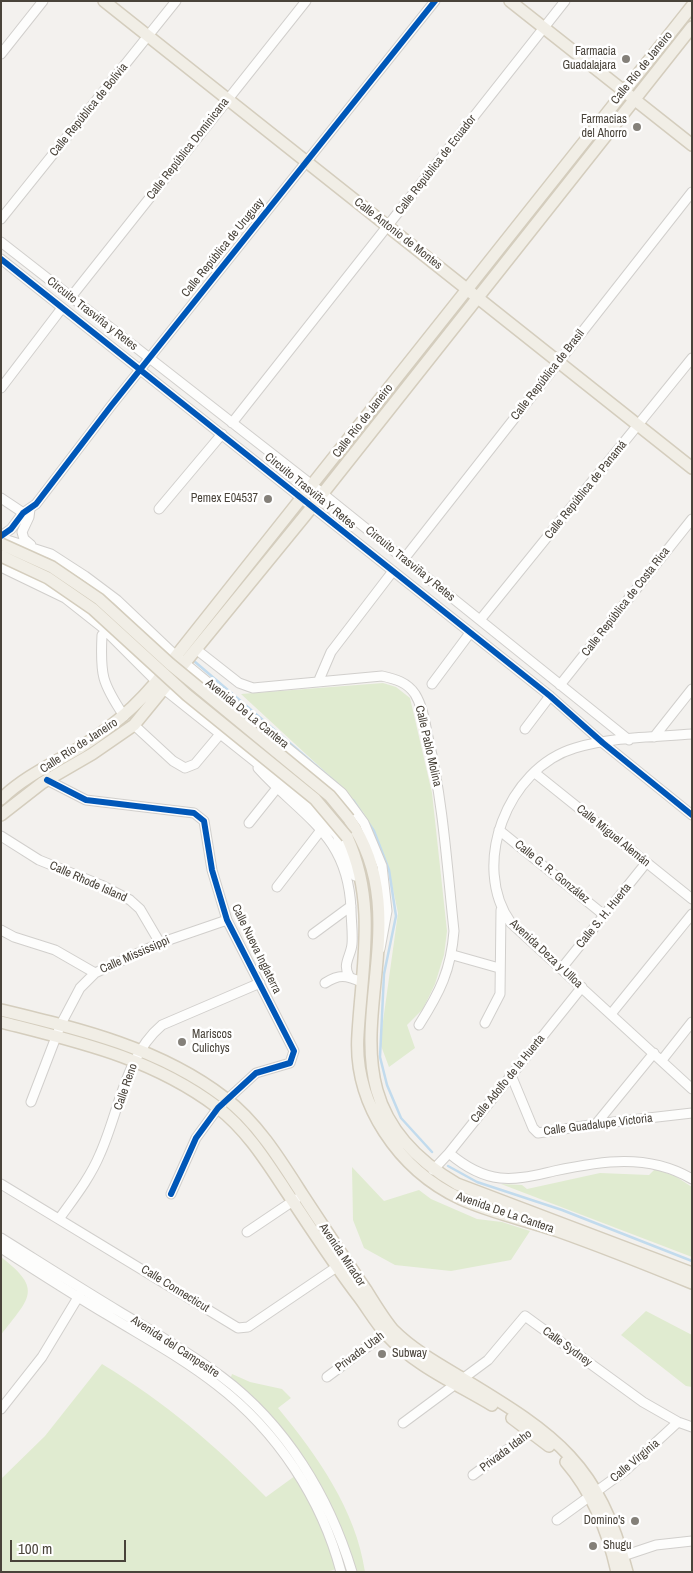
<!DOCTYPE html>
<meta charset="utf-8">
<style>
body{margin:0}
#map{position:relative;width:693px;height:1573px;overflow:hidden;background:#f3f1ee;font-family:"Archivo Narrow",sans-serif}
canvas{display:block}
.frame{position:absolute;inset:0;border:2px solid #49433a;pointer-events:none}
.scale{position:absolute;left:10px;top:1540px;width:116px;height:22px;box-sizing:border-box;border:2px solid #49433a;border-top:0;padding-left:6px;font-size:15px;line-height:18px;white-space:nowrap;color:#49433a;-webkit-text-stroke:4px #fff;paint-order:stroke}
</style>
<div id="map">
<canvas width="693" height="1573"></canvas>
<div class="frame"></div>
<div class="scale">100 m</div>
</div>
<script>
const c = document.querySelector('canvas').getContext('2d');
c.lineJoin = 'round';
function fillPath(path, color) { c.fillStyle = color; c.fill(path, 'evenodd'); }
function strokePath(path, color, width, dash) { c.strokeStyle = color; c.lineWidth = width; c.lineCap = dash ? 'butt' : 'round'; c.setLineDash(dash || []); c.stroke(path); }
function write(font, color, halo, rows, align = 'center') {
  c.font = font + ' "Archivo Narrow",sans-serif'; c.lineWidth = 5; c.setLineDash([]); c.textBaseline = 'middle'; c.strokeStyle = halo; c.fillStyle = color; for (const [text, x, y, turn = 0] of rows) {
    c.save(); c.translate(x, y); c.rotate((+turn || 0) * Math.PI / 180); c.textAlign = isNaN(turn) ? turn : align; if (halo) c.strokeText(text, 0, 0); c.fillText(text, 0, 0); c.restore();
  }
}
const green = new Path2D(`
 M383 683 396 687 410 698 432 793 447 931 444 955 435 984 423 1009 407 1025 415 1048 389 1067 380 1043 398 913 389 870 374 831 363 812 334 780 241 694Z
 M352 1167 384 1201 419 1190 431 1199 477 1219 502 1222 530 1231 511 1260 451 1271 395 1265 364 1248 353 1220Z
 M655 1169 675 1176 692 1187V1257L501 1184 522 1185 527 1189 600 1173 649 1175Z
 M1 1257C44 1290 29 1298 1 1335Z
 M646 1311 692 1335V1387L686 1386 621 1335Z
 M102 1364C166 1403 214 1444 266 1497L299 1473 343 1567 326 1572H1V1479L45 1436Z
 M232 1374 250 1382 282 1389 291 1398 278 1408C317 1455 356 1510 365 1572H353L297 1452 229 1383Z`);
const stream = new Path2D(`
 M194 661 341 787
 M353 800 374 831 389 870 396 916 384 974 380 1057 387 1085 401 1118 432 1152
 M448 1166 477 1182 562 1210 692 1261`);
const minor = new Path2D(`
 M1 54 43 1
 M1 219 176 1
 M1 242 312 485 629 740
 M1 259 550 696 603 743 692 815
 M71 297 306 1
 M1 388 62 308
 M232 423 565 1
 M1 498 28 516
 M30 509 29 517 22 532 24 539 31 545
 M159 509 222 434
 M1 536 11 529 23 513 36 504 111 406 435 1
 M1 538 51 554 85 576 117 600 176 656 342 793 364 823 382 866 387 911 380 949
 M404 559 692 192
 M1 567 65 598 103 628 165 690 307 803 337 835 355 876
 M480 620 692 358
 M102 635C100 675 102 683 124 716
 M197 650 239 683 253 688 382 676C395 679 407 682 415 694 423 707 425 723 428 737 443 801 447 866 454 931 451 970 440 992 419 1025
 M319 680 331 652 393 571
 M432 684 470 633
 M560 685 692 519
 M134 725 173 761 185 768 195 764 221 733
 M525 729 550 696
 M692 734C653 737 612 737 575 748 507 768 470 866 511 923L692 1089
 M654 737 692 689
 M258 768C302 817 348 834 351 909 351 920 353 933 352 944 351 956 342 964 349 976
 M535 773 692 899
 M47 780 86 800 194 813 204 821 212 870 227 920 294 1051 290 1063 256 1073 218 1108 196 1138 171 1194
 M249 823 277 788
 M499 830 604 915
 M1 836 39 860 101 885 130 900 140 909 160 943
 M277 887 321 830
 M1 930 14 937 55 950 95 973
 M313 934 351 906
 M453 955 499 968
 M561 969 646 863
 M325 983C339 974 346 975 361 982
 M611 1014 692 914
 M485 1023 500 994 501 910
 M662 1060 692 1022
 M511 1075 533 1128 538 1133 596 1124 692 1113
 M31 1102 61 1024 80 988 95 973 160 943 227 920
 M596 1124 654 1053
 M449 1153C463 1165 482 1176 500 1178 518 1180 536 1175 554 1171 601 1161 648 1153 692 1179
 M433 1170 449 1153 582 987
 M1 1184 238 1328 248 1327 341 1264
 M59 1219C74 1198 90 1178 100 1154 119 1112 125 1056 162 1025L260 983
 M247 1232 296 1199
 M1 1238C41 1263 80 1288 120 1312 155 1333 190 1353 222 1377 286 1425 329 1496 352 1572
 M1 1248C38 1272 74 1295 111 1317 147 1339 184 1359 217 1385 277 1431 322 1499 341 1572
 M327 1377 390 1330
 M1 1409 42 1357 80 1294
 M403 1423 488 1360 525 1316 643 1402 678 1422 692 1427
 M473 1475 534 1430
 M557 1520 626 1470 678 1422
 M617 1558 656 1545 692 1541`);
const major = new Path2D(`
 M104 1 692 468
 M510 1 692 145
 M1 799C24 777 52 764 79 748 119 723 149 695 176 656L692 6
 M1 815 42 783 92 754 134 725 312 507 692 27
 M349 819C436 944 288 1085 457 1184L692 1273
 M347 837C377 903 362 964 358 1034 353 1104 399 1170 461 1199 492 1213 526 1220 558 1231 603 1247 648 1265 692 1283
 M1 1010C80 1029 160 1048 225 1098 257 1122 281 1161 302 1194 323 1226 344 1258 366 1290 374 1303 383 1318 393 1330 414 1351 440 1365 465 1380 556 1435 599 1464 627 1572
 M1 1022C79 1042 152 1058 217 1107 247 1130 266 1161 286 1191 310 1227 333 1263 359 1297 368 1309 376 1323 386 1334 414 1365 457 1384 492 1405
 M512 1418 549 1446
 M566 1462C593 1493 608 1532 617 1572`);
const majorBridge = new Path2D(`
 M1 544 52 567 99 599 170 664 330 796 349 819
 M1 556 48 578 93 609 187 695 315 799 347 837`);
const cycleway = new Path2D(`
 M1 259 550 696 603 743 692 815
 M1 536 11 529 23 513 36 504 111 406 435 1
 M47 780 86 800 194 813 204 821 212 870 227 920 294 1051 290 1063 256 1073 218 1108 196 1138 171 1194`);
const markers = [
 [626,59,5,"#848079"],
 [637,127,5,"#848079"],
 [268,499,5,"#848079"],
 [182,1042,5,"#848079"],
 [382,1354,5,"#848079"],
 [635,1521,5,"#848079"],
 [593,1546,5,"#848079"]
];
const poiNames = [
 ["Farmacia",616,52],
 ["Guadalajara",616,66],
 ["Farmacias",627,120],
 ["del Ahorro",627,134],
 ["Pemex E04537",258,499],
 ["Mariscos",192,1035,"left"],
 ["Culichys",192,1049,"left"],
 ["Subway",392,1354,"left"],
 ["Domino's",625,1521],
 ["Shugu",603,1546,"left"]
];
const streetNames = [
 ["Calle Río de Janeiro",642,68,-51],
 ["Calle República de Bolivia",89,110,-51],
 ["Calle República Dominicana",188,149,-52],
 ["Calle República de Ecuador",436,165,-52],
 ["Calle Antonio de Montes",398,234,38],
 ["Calle República de Uruguay",223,248,-51],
 ["Circuito Trasviña y Retes",92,314,38],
 ["Calle República de Brasil",548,375,-52],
 ["Calle Río de Janeiro",363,421,-52],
 ["Calle República de Panamá",586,490,-51],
 ["Circuito Trasviña Y Retes",310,491,39],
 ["Circuito Trasviña y Retes",410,564,39],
 ["Calle República de Costa Rica",626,602,-52],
 ["Avenida De La Cantera",247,714,39],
 ["Calle Río de Janeiro",79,746,-33],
 ["Calle Pablo Molina",428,746,77],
 ["Calle Miguel Alemán",613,836,39],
 ["Calle G. R. González",552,872,39],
 ["Calle Rhode Island",88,882,24],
 ["Calle S. H. Huerta",604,916,-51],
 ["Calle Nueva Inglaterra",256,949,64],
 ["Avenida Deza y Ulloa",546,954,43],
 ["Calle Mississippi",135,955,-24],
 ["Calle Adolfo de la Huerta",508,1079,-51],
 ["Calle Reno",126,1087,-71],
 ["Calle Guadalupe Victoria",598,1125,-7],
 ["Avenida De La Cantera",505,1213,19],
 ["Avenida Mirador",342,1255,56],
 ["Calle Connecticut",175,1289,32],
 ["Avenida del Campestre",175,1347,33],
 ["Calle Sydney",567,1347,36],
 ["Privada Utah",360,1352,-37],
 ["Privada Idaho",506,1451,-37],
 ["Calle Virginia",635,1461,-40]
];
fillPath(green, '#e0ebd0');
strokePath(stream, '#c2dbed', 2.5);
strokePath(minor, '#d1cfcc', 11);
strokePath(major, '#d4cdbd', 14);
strokePath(minor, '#fdfdfc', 9);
strokePath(major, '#f1eee6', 11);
strokePath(majorBridge, '#d4cdbd', 14, []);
strokePath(majorBridge, '#f1eee6', 11);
strokePath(cycleway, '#0057b8', 6);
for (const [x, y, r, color] of markers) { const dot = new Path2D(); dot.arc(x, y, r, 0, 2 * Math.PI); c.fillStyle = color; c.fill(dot); strokePath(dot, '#fff', 2); }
write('12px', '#49433a', '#fff', poiNames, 'right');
write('12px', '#49433a', '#fff', streetNames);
</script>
